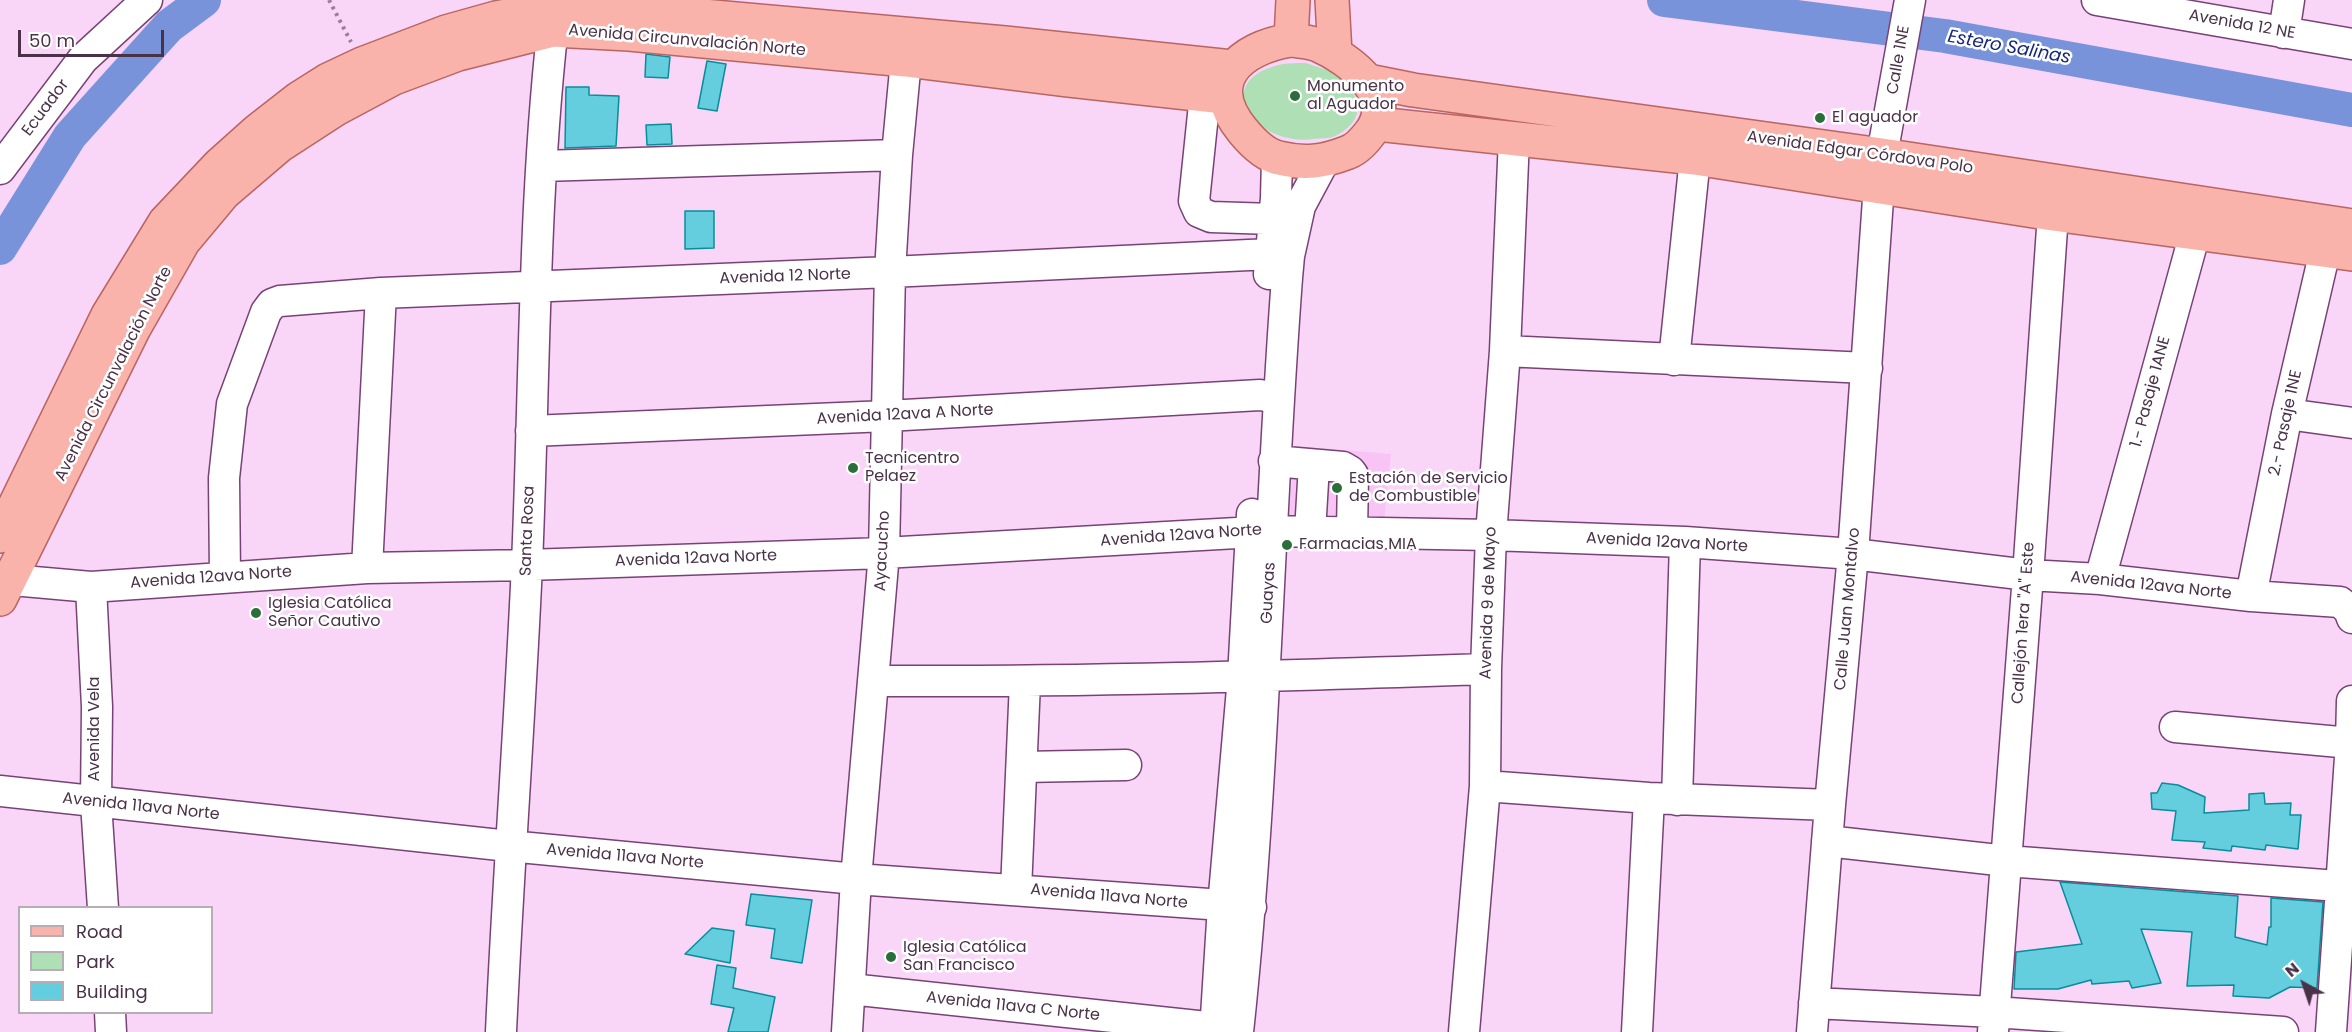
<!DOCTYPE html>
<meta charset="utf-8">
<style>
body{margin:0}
#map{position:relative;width:2352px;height:1032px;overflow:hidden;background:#f9d5f7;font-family:Poppins,sans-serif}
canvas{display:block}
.legend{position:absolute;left:18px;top:906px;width:195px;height:108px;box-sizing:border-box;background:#fff;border:2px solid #b6adb6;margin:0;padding:8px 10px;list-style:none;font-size:18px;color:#493248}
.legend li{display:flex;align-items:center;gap:12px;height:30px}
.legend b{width:30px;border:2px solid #b6adb6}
.north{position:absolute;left:2274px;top:954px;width:60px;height:60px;-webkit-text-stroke:4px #fff;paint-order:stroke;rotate:320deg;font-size:16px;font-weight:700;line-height:24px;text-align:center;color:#493248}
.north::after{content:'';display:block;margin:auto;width:21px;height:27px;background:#493248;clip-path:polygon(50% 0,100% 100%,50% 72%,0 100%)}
.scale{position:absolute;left:18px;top:30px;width:146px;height:27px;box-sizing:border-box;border:3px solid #493248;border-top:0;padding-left:8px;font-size:18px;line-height:21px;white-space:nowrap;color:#493248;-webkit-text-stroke:4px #fff;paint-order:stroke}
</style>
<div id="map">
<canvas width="2352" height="1032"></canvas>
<ul class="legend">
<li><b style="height:8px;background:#f9b3aa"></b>Road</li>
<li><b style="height:16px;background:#afe0b5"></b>Park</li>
<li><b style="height:16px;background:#64cede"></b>Building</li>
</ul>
<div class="north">N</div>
<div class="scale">50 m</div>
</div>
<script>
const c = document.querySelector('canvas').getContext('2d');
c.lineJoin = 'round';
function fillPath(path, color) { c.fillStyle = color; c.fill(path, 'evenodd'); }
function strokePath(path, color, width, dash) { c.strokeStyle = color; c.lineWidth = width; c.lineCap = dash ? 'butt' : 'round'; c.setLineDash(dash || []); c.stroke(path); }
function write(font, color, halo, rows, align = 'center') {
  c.font = font + ' Poppins,sans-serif'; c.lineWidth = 5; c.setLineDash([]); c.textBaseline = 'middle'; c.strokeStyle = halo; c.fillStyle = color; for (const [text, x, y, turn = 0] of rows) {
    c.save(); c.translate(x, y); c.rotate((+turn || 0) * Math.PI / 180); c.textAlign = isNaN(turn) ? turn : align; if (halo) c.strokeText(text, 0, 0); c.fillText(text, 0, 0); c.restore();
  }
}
const built = new Path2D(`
 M1295 446 1391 454 1384 523 1289 515Z`);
const green = new Path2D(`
 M1306 63C1314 66 1324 68 1332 73 1360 89 1370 118 1337 135 1330 139 1322 138 1314 139 1252 147 1208 79 1283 64 1290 63 1298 63 1306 63Z`);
const river = new Path2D(`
 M1664 0 1945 36 2352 110
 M0 248 70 136 169 26 204 0`);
const building = new Path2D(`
 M646 54 670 57 668 78 645 77Z
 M707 61 726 64 717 111 698 108Z
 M566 87H589V95L619 96 616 146 565 148Z
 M671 124 672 144 647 145 646 125Z
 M685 211H714V248L685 249Z
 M2162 783 2178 785 2205 797 2204 813 2249 810V794L2264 793 2265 804 2291 803 2290 815H2301L2298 849 2266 845 2265 850 2232 846 2231 851 2203 848 2205 842 2172 840 2176 811 2152 809 2151 793H2157Z
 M2060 882 2238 896 2235 937 2267 945 2269 927H2271V898L2323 902 2317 988 2290 987 2269 998 2233 996 2234 985 2187 986 2192 932 2141 929 2161 983 2132 988 2129 981 2092 984 2091 980 2058 989H2014L2016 952 2082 944Z
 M751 894 812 900 802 963 771 958 775 929 746 925Z
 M712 928 734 931 730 963 685 954Z
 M717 965 736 968 733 988 775 997 768 1032H728L734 1008 711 1004Z`);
const path = new Path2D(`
 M329 0 351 42`);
const minor = new Path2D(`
 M2097 0 2352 44
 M2284 33 2289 0
 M1205 95 1194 201 1199 212 1211 217 1273 219
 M1882 155 1910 0
 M542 166 897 155
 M0 169 83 59 147 0
 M1269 274 1276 198 1277 158
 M1505 351 1867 368
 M1674 360 1695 158
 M2287 414 2352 423
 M531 431 887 416 1260 395 1278 398
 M1274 461 1343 467 1350 471 1353 475 1352 533
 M1310 532 1314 465
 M367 568 381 293
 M225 577 224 478 232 404 266 312 272 304 280 301 381 293 890 272 1270 254 1289 256
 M0 579 91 587 367 568 527 565 884 553 1272 531 1491 535 1685 542 1853 554 2028 575 2100 579 2251 596 2340 602 2349 610 2352 618
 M2100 579 2201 211
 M91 587 97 707 96 803 103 908
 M2251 596 2287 414 2325 251
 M873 681C1077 682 1281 676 1486 669
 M2175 727 2351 743
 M1022 767 1126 765
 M1485 786 1649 798 1830 805
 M0 791 509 846 856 879 1251 907
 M1677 800 1685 542
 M1827 841 2007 861 2352 887
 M1016 890 1025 682
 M850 989 1235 1030
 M1814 1003 1994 1012 2283 1032
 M110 1012 111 1032
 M501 1032C508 876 520 720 527 564 535 378 533 192 555 8
 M847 1032 856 879 884 553 890 272 897 155 906 60 912 37
 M1215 1032 1223 906 1243 677 1252 514
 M1238 1032C1265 781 1268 529 1287 278L1289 256 1300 206 1324 161
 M1464 1032 1485 786 1486 669 1491 535 1505 351 1514 138
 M1637 1032 1649 798
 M1812 1032 1830 805 1853 554 1879 185
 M1993 1032 2028 575 2053 214
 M2331 1032 2351 743 2352 701`);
const major = new Path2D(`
 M1332 0 1335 53
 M1291 40C1300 41 1310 42 1318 45 1350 59 1399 96 1370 133 1364 141 1356 150 1346 153 1323 162 1304 164 1279 158 1265 155 1252 142 1243 131 1202 82 1239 48 1291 40Z
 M1291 40 1293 0
 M1368 81 1413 90 1882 155 2352 226
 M1377 124 1695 158 2053 214 2352 254
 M0 536 108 315 165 222 219 165 257 131 298 99 328 80 362 64 446 32 496 18 555 7 591 6 1005 43 1232 67
 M0 599 134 328 183 242 224 193 279 146 336 109 394 78 458 54 553 30 629 34 906 60 1067 80 1224 97`);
const markers = [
 [1295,96,6,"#2a6e39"],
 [1820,118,6,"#2a6e39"],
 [853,468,6,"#2a6e39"],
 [1337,488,6,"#2a6e39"],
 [1287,545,6,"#2a6e39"],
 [256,613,6,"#2a6e39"],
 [891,957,6,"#2a6e39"]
];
const streetNames = [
 ["Avenida 12 NE",2242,25,10],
 ["Avenida Circunvalación Norte",687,41,5],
 ["Calle 1NE",1899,60,-80],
 ["Ecuador",46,108,-53],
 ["Avenida Edgar Córdova Polo",1860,153,8],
 ["Avenida 12 Norte",785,277,-2],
 ["Avenida Circunvalación Norte",114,374,-63],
 ["1.- Pasaje 1ANE",2151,392,-75],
 ["Avenida 12ava A Norte",905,415,-3],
 ["2.- Pasaje 1NE",2286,423,-78],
 ["Santa Rosa",528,531,-88],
 ["Avenida 12ava Norte",1181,536,-4],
 ["Avenida 12ava Norte",1667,543,3],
 ["Ayacucho",883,551,-87],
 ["Avenida 12ava Norte",696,559,-2],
 ["Avenida 12ava Norte",211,578,-4],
 ["Avenida 12ava Norte",2151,586,6],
 ["Guayas",1269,593,-87],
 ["Avenida 9 de Mayo",1489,603,-88],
 ["Calle Juan Montalvo",1848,609,-85],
 ["Callejón 1era \"A\" Este",2024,623,-86],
 ["Avenida Vela",95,729,-90],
 ["Avenida 11ava Norte",141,807,6],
 ["Avenida 11ava Norte",625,857,5],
 ["Avenida 11ava Norte",1109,897,5],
 ["Avenida 11ava C Norte",1013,1007,6]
];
const poiNames = [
 ["Monumento",1307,87],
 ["al Aguador",1307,105],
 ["El aguador",1832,118],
 ["Tecnicentro",865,459],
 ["Pelaez",865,477],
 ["Estación de Servicio",1349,479],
 ["de Combustible",1349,497],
 ["Farmacias MIA",1299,545],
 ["Iglesia Católica",268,604],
 ["Señor Cautivo",268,622],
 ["Iglesia Católica",903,948],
 ["San Francisco",903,966]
];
const waterNames = [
 ["Estero Salinas",2009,48,10]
];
fillPath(built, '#f8c3f5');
fillPath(green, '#afe0b5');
strokePath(river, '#7993db', 34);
fillPath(building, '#64cede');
strokePath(building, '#078d9c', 1.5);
strokePath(minor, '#774375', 33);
strokePath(major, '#b96563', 36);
strokePath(path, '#9a7d98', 4, [3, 4.5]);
strokePath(minor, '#fff', 30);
strokePath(major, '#f9b3aa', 33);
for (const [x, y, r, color] of markers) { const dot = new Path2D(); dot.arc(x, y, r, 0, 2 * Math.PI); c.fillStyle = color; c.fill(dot); strokePath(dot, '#fff', 2); }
write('16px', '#493248', '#fff', streetNames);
write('16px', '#493248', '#fff', poiNames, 'left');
write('italic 18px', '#17277a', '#fff', waterNames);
</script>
